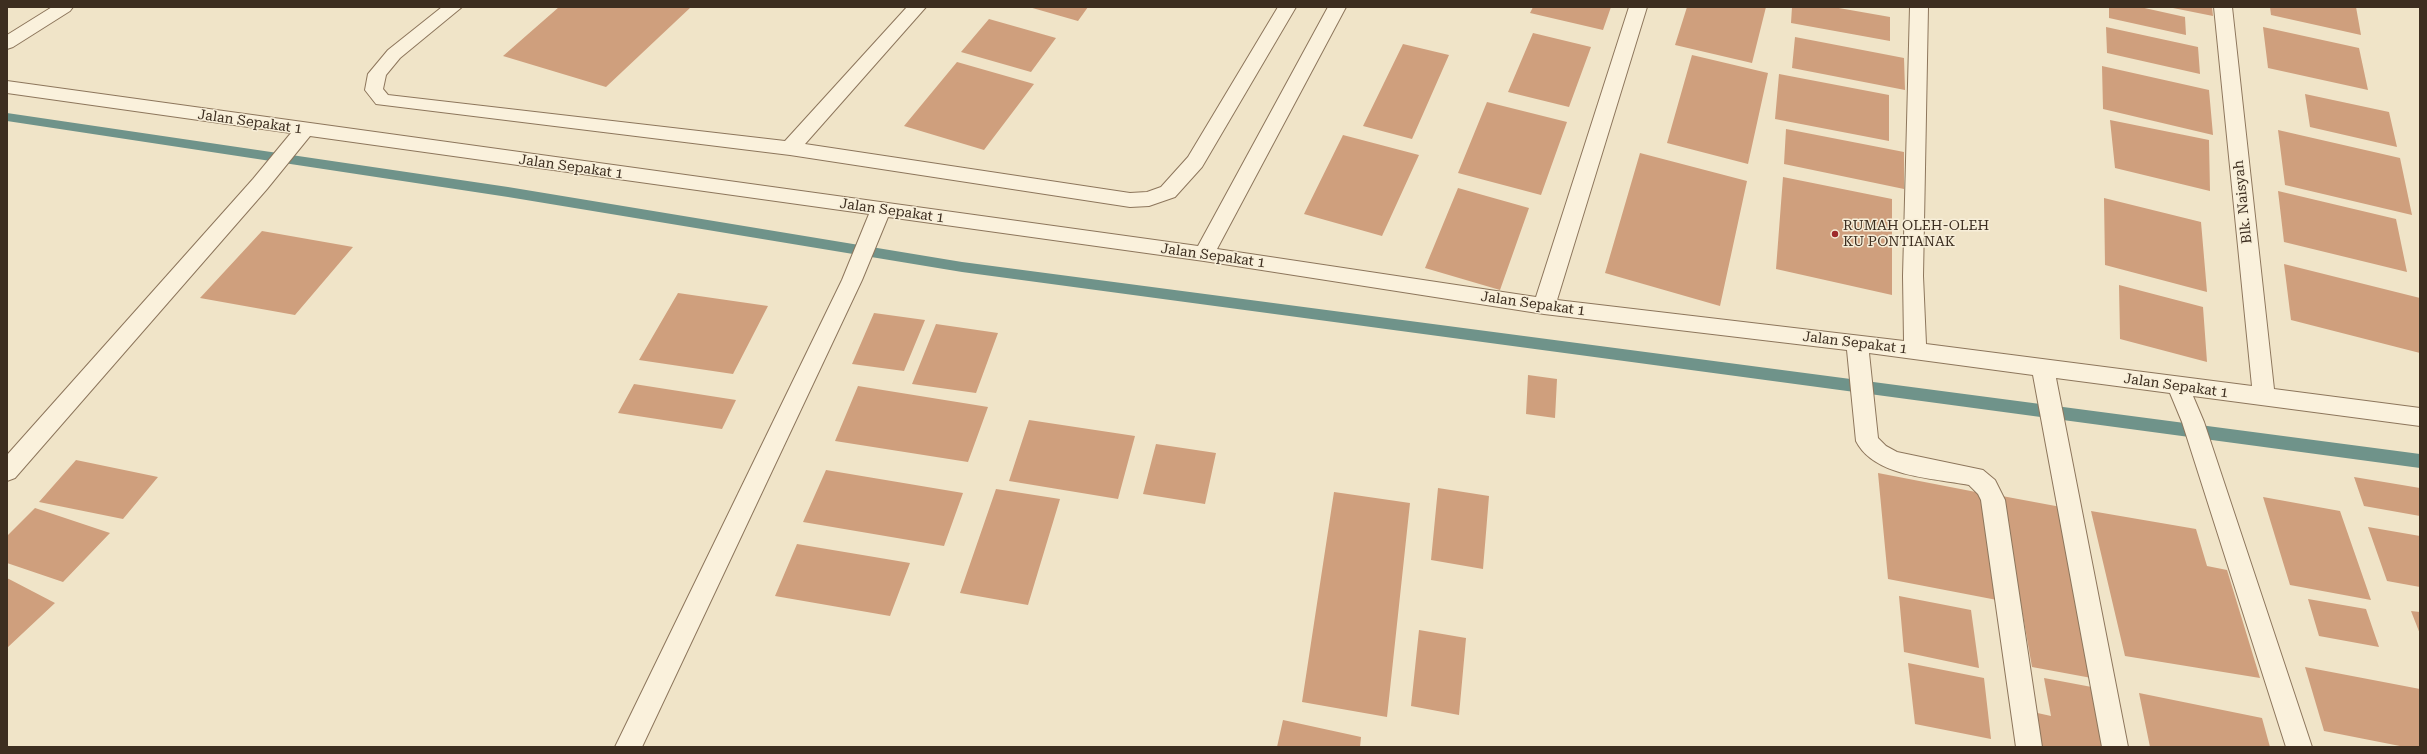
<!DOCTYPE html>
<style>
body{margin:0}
#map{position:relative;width:2427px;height:754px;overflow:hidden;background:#f0e4c8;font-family:"Roboto Serif",serif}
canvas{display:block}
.frame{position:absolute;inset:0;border:8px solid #3d2e20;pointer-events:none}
</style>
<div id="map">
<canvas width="2427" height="754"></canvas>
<div class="frame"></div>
</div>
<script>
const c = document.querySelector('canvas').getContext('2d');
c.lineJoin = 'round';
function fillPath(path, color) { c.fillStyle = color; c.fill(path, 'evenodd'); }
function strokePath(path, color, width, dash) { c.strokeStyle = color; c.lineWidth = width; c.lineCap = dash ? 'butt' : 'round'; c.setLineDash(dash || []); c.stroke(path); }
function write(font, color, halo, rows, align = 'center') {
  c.font = font + ' "Roboto Serif",serif'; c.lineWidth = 3; c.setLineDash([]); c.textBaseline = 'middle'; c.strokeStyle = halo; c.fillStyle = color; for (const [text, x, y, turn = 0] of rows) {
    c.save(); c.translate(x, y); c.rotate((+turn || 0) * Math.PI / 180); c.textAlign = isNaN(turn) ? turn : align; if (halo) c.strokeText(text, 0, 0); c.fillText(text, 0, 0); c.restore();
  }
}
const stream = new Path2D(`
 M7 113 508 187 962 262 2420 454V468L962 272 508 197 7 121Z`);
const building = new Path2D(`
 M559 7H691L606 87 503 56Z
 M1029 7H1088L1078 21Z
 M1533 7H1611L1603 30 1530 13Z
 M1687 7H1766L1752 63 1675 45Z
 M1792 7H1833L1890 17V41L1791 23Z
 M2109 7H2140L2185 17 2186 35 2109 18Z
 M2173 7H2212L2213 16 2173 8Z
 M2270 7H2356L2361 35 2271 15Z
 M989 19 1056 38 1031 72 961 52Z
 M2106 27 2198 47 2200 74 2107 53Z
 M2263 27 2359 48 2368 90 2268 68Z
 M1533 33 1591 47 1569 107 1508 92Z
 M1795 37 1904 58 1905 90 1792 68Z
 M1403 44 1449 55 1412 139 1363 126Z
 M1692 55 1768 73 1748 164 1667 143Z
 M957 62 1034 84 984 150 904 126Z
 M2102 66 2209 90 2213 135 2103 109Z
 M1779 74 1889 95V141L1775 119Z
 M2305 94 2389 112 2397 147 2310 127Z
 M1487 102 1567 122 1541 195 1458 173Z
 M2110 120 2209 140 2210 191 2115 168Z
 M1786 129 1904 152V189L1784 164Z
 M2278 130 2400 158 2412 215 2285 185Z
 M1343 135 1419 155 1382 236 1304 214Z
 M1640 153 1747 181 1720 306 1605 273Z
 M1783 177 1892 199V295L1776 269Z
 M1458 188 1529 208 1500 290 1425 268Z
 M2278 191 2396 219 2407 272 2284 242Z
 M2104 198 2201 222 2207 292 2105 265Z
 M262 231 353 247 295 315 200 298Z
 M2284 264 2420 298V353L2291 320Z
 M2119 285 2203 307 2207 362 2120 339Z
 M678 293 768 306 733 374 639 360Z
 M874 313 925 320 904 371 852 364Z
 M936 324 998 333 976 393 912 384Z
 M1528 375 1557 379 1555 418 1526 414Z
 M634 384 736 400 722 429 618 413Z
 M858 386 988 407 968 462 835 441Z
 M1029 420 1135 436 1118 499 1009 481Z
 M1156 444 1216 453 1205 504 1143 494Z
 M76 460 158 477 123 519 39 502Z
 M826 470 963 493 944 546 803 522Z
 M1878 473 1981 493 1997 600 1888 579Z
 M2354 477 2420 488V516L2364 506Z
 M1438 488 1489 496 1483 569 1431 560Z
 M996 489 1060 499 1028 605 960 593Z
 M1334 492 1410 503 1387 717 1302 702Z
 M2002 496 2061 507 2097 679 2032 667Z
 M2263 497 2340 511 2371 600 2290 585Z
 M35 508 110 533 63 582 7 563V536Z
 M2091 511 2196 529 2207 566 2227 570 2260 678 2125 656Z
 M2368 527 2420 536V587L2387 581Z
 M797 544 910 563 890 616 775 596Z
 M7 578 55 603 7 648Z
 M1899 596 1971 610 1979 668 1904 652Z
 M2308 599 2366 609 2379 647 2319 636Z
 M2411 611 2420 612V634Z
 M1419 630 1466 638 1459 715 1411 706Z
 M1908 663 1984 678 1991 739 1915 724Z
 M2305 667 2420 689V747H2405L2324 731Z
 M2044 678 2097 688 2110 747H2039L2033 712 2051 716Z
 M2139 693 2262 718 2270 747H2150Z
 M1283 720 1361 737 1360 747H1277Z`);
const minor = new Path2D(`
 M52 7H73L70 11 13 47 7 49V35Z
 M442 7H462L400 58 386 75 383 89 388 95 785 141 907 7H926L805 144 1130 193 1147 192 1161 187 1188 157 1278 7H1296L1202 167 1175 197 1149 206 1130 207 790 155 376 104 365 90 368 74 388 50Z
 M1328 7H1346L1217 249 1536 297 1629 7H1647L1557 300 1904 341 1903 276 1910 7H1928L1923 276 1926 344 2252 386 2214 7H2232L2274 389 2420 408V426L2193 396 2204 422 2312 747H2286L2182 422 2170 393 2056 378 2128 747H2102L2033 375 1869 353 1878 438 1886 446 1897 452 1983 470 1995 480 2005 500 2042 747H2016L1981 500 1978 494 1969 485C1933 478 1874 477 1856 441L1847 350 1544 314 1204 261 888 217 862 280 642 747H615L842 280 869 214 310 136 267 189 15 478 7 481V455L253 179 291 133 7 93V81L1198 246Z`);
const markers = [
 [1835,234,4,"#9e2a2b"]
];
const streetNames = [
 ["Jalan Sepakat 1",250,122,8],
 ["Jalan Sepakat 1",571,167,8],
 ["Blk. Naisyah",2243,202,-96],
 ["Jalan Sepakat 1",892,211,8],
 ["Jalan Sepakat 1",1213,256,8],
 ["Jalan Sepakat 1",1533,304,8],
 ["Jalan Sepakat 1",1855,343,7],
 ["Jalan Sepakat 1",2176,386,8]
];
const poiNames = [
 ["RUMAH OLEH-OLEH",1843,226],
 ["KU PONTIANAK",1843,242]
];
fillPath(stream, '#6f938a');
fillPath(building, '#cf9f7d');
strokePath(minor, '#8d765c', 2);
fillPath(minor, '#faf1dc');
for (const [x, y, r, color] of markers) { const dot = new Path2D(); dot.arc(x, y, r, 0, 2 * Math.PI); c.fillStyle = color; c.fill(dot); strokePath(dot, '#f7eed8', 1.5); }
write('14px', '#3d2e20', '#f7eed8', streetNames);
write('14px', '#3d2e20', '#f7eed8', poiNames, 'left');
</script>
